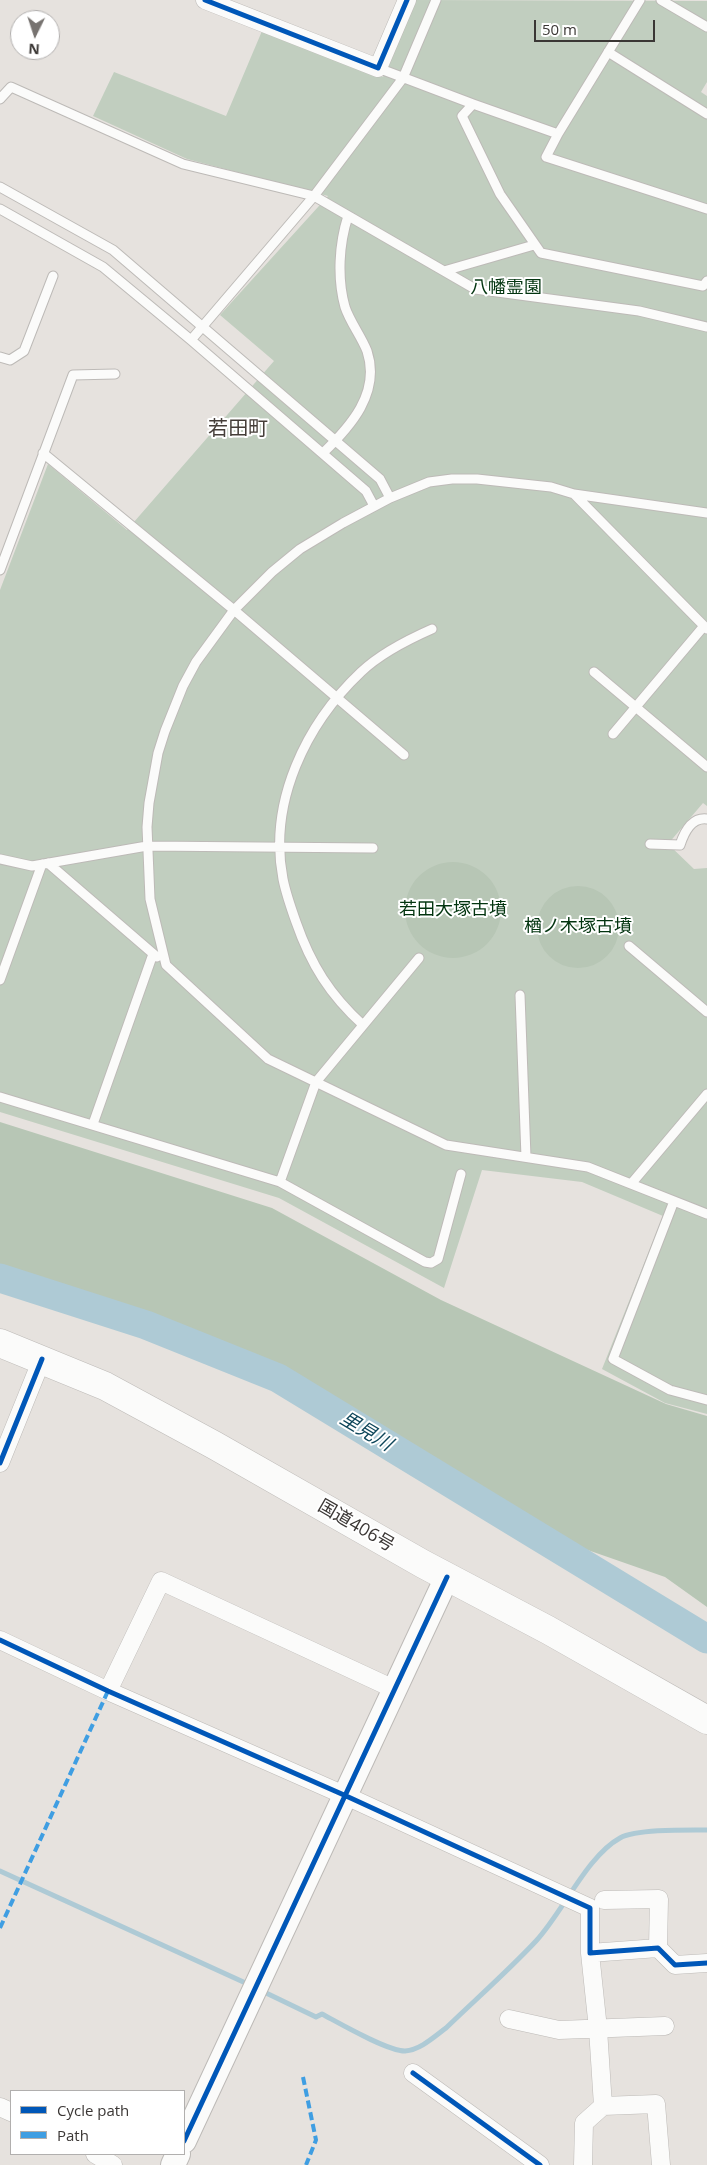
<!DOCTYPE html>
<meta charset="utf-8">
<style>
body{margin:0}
#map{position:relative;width:707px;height:2165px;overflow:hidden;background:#e6e2de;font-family:"Open Sans",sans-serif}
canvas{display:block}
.legend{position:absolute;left:10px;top:2090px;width:175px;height:65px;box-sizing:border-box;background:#fff;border:1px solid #b1afae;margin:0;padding:6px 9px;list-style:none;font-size:15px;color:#3b3735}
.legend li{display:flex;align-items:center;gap:10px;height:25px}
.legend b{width:25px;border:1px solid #b1afae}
.north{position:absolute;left:10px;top:10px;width:50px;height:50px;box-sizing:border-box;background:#fff;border:1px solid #b1afae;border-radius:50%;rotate:184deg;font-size:14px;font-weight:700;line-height:20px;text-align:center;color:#3b3735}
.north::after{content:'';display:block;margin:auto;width:18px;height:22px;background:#777370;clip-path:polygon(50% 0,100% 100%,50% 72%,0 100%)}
.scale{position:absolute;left:534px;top:20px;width:121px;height:22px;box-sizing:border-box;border:2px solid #3b3735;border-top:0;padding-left:6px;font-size:15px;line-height:18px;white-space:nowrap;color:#3b3735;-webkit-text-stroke:4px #fff;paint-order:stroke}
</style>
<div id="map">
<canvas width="707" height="2165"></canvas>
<ul class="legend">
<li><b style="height:6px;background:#0057b8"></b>Cycle path</li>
<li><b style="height:6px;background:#3f9ee2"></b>Path</li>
</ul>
<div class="north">N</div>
<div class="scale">50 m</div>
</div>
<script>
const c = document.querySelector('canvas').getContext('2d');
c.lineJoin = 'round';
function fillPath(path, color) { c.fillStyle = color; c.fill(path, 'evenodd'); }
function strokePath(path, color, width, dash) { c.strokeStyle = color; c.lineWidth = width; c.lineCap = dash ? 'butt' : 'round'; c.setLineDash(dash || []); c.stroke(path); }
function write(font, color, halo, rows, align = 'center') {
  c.font = font + ' "Open Sans","Noto Sans JP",sans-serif'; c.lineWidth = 4; c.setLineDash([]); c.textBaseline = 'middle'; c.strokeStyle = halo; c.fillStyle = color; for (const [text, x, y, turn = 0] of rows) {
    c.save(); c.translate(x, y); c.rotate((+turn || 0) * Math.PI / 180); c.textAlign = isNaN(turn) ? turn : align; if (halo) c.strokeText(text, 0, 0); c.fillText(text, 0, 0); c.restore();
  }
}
const green = new Path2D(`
 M415 0 707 1V82L701 92 707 96V806L703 803 668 844 694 869 707 868V1414L665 1403 602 1369 663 1216 582 1182 482 1170 444 1288 279 1198 0 1112V590L48 464 127 530 274 361 220 315 328 196 187 159 93 116 114 72 226 116 262 31 383 77Z`);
const forest = new Path2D(`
 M405 910a48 48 0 1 1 96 0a48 48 0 1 1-96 0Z
 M537 927a41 41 0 1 1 82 0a41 41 0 1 1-82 0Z
 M0 1122 272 1208 441 1300 666 1404 707 1416V1607L665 1577 559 1540 509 1505 446 1465 287 1378 209 1348 127 1313 50 1294 0 1272Z`);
const stream = new Path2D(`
 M0 1871 250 1985
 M262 1991 316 2017 322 2014C339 2023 387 2051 405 2051 420 2050 434 2037 446 2028 476 1999 508 1971 536 1941 563 1912 587 1856 620 1838 637 1829 686 1830 707 1830`);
const river = new Path2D(`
 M0 1278 146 1325 278 1378 707 1639`);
const lane = new Path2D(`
 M640 0 558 134 546 157 707 209
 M661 0 707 27
 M608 52 707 114
 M378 68 473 104 558 134
 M0 99 11 87 183 164 314 196 475 289 639 311 707 327
 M473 104 462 116 500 194 541 253 703 286 707 281
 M0 187 113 250 380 479 390 498
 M0 209 103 267 191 340 366 491 374 506
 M444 271 534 245
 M191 340 314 196 403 78 436 0
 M0 357 10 360 24 351 53 276
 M43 453 234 610 404 755
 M323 453C350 427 381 393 367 351 361 336 350 322 345 307 337 278 339 244 348 216
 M574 494 707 513
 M0 570 73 375 115 374
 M707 629 574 494 551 487 477 479H452L429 482 390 498 343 523 300 549 272 572 234 610 196 662 183 686 165 731 158 753 149 803 147 827 150 899 166 965 268 1059 446 1145 588 1167 707 1214
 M594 672 707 767
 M613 734 704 626 707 627
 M650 844 680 845C684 833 691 817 707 819
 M0 859 32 866 147 846 373 848
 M48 863 157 957
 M629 946 707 1012
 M0 980 42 864
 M520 995 526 1157
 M363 1025C330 995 311 965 296 922 291 908 286 894 283 879 268 802 306 724 361 672 381 653 407 640 432 629
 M0 1097 280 1182 425 1262 431 1263 438 1259 461 1174
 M93 1124 153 954
 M280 1182 316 1082 419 958
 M631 1184 707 1094
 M674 1201 613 1359 670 1390 707 1400`);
const street = new Path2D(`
 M205 0 378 68 407 0
 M0 1463 42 1359
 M0 1640 108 1691 344 1795 590 1908V1953L658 1948 675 1965 707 1963
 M108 1691 161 1581 394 1689
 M604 1900 659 1899 658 1948
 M590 1953 598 2029 603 2106 656 2104 661 2165
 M509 2019 559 2030 665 2026
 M413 2073 540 2165
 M0 2107 11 2112
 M95 2154 113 2165
 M583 2165 584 2123 603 2106`);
const secondary = new Path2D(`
 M184 2141 447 1577
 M173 2165 178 2154`);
const highway = new Path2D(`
 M0 1343 105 1386 214 1445 423 1564 548 1630 707 1720`);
const quiet = new Path2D(`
 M0 1928 108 1691
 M303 2077 316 2140 306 2165`);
const cycleway = new Path2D(`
 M205 0 378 68 407 0
 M0 1463 42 1359
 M0 1640 108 1691 344 1795 590 1908V1953L658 1948 675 1965 707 1963
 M413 2073 540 2165
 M184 2141 447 1577`);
const parkNames = [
 ["八幡霊園",506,288],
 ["若田大塚古墳",453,910],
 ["楢ノ木塚古墳",578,927]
];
const streetNames = [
 ["国道406号",356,1526,30]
];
const waterNames = [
 ["里見川",366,1432,31]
];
const quarterNames = [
 ["若田町",238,429]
];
fillPath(green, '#c1cebf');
fillPath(forest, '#b7c6b5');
strokePath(stream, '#aecad5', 5);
strokePath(river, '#aecad5', 29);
strokePath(lane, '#bdbab7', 11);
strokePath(street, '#bdbab7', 19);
strokePath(secondary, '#bdbab7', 26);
strokePath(highway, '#bdbab7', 29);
strokePath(lane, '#fbfbfa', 9);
strokePath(street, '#fbfbfa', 18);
strokePath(secondary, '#fbfbfa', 24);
strokePath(highway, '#fbfbfa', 28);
strokePath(quiet, '#3f9ee2', 4, [8, 4]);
strokePath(cycleway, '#0057b8', 5);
write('18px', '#02340f', '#fff', parkNames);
write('18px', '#3b3735', '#fff', streetNames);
write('italic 19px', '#0e465a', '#fff', waterNames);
write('20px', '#453e39', '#fff', quarterNames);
</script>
